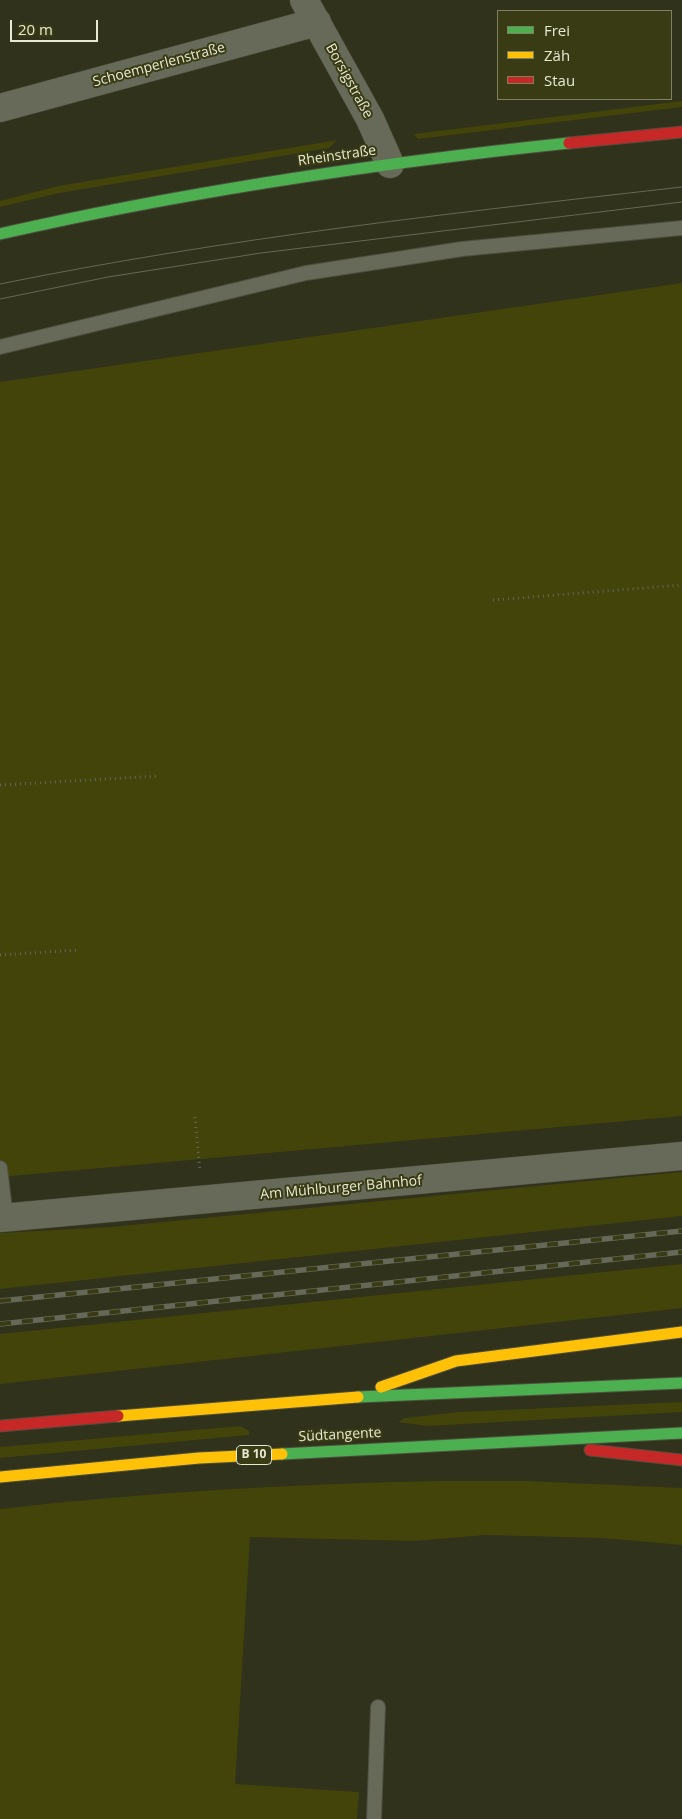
<!DOCTYPE html>
<meta charset="utf-8">
<style>
body{margin:0}
#map{position:relative;width:682px;height:1819px;overflow:hidden;background:#30321c;font-family:"Open Sans",sans-serif}
canvas{display:block}
.legend{position:absolute;left:497px;top:10px;width:175px;height:90px;box-sizing:border-box;background:#383b13;border:1px solid #7e8160;margin:0;padding:6px 9px;list-style:none;font-size:15px;color:#e7e9d3}
.legend li{display:flex;align-items:center;gap:10px;height:25px}
.legend b{width:25px;border:1px solid #7e8160}
.scale{position:absolute;left:10px;top:20px;width:88px;height:22px;box-sizing:border-box;border:2px solid #e7e9d3;border-top:0;padding-left:6px;font-size:15px;line-height:18px;white-space:nowrap;color:#e7e9d3;-webkit-text-stroke:4px #383b13;paint-order:stroke}
</style>
<div id="map">
<canvas width="682" height="1819"></canvas>
<ul class="legend">
<li><b style="height:6px;background:#4caf50"></b>Frei</li>
<li><b style="height:6px;background:#ffc107"></b>Zäh</li>
<li><b style="height:6px;background:#c62828"></b>Stau</li>
</ul>
<div class="scale">20 m</div>
</div>
<script>
const c = document.querySelector('canvas').getContext('2d');
c.lineJoin = 'round';
function fillPath(path, color) { c.fillStyle = color; c.fill(path, 'evenodd'); }
function strokePath(path, color, width, dash) { c.strokeStyle = color; c.lineWidth = width; c.lineCap = dash ? 'butt' : 'round'; c.setLineDash(dash || []); c.stroke(path); }
function write(font, color, halo, rows, align = 'center') {
  c.font = font + ' "Open Sans",sans-serif'; c.lineWidth = 4; c.setLineDash([]); c.textBaseline = 'middle'; c.strokeStyle = halo; c.fillStyle = color; for (const [text, x, y, turn = 0] of rows) {
    c.save(); c.translate(x, y); c.rotate((+turn || 0) * Math.PI / 180); c.textAlign = isNaN(turn) ? turn : align; if (halo) c.strokeText(text, 0, 0); c.fillText(text, 0, 0); c.restore();
  }
}
const green = new Path2D(`
 M682 101V107L418 139 414 134Z
 M337 140 329 148 59 193 0 207V201L58 186Z
 M682 283V1116L0 1177V382Z
 M682 1172V1216L0 1289V1233L111 1227Z
 M682 1264V1308L0 1384V1334Z
 M682 1402V1412L428 1426 398 1422 405 1418 459 1412Z
 M240 1426 249 1431V1435L0 1458V1447Z
 M440 1481H527L682 1488V1545L602 1538 486 1535 413 1541 250 1537 235 1784 359 1792 357 1819H0V1509C146 1492 293 1484 440 1481Z`);
const path = new Path2D(`
 M493 600 682 585
 M0 785 159 776
 M0 955 78 950
 M195 1117 200 1172`);
const lane = new Path2D(`
 M0 347 306 273 462 249 682 228
 M0 1168 6 1218
 M374 1819 378 1707`);
const street = new Path2D(`
 M304 0 370 119 390 164
 M0 108 317 22
 M0 1218 682 1156`);
const fast = new Path2D(`
 M0 234C188 191 378 163 569 143
 M358 1397 682 1383
 M282 1454 682 1433`);
const slow = new Path2D(`
 M381 1387 456 1361 682 1332
 M118 1416 358 1397
 M0 1477 199 1458 282 1454`);
const jam = new Path2D(`
 M569 143 682 132
 M0 1426 118 1416
 M590 1450 682 1460`);
const tram = new Path2D(`
 M0 284C226 238 453 213 682 187
 M0 299 108 277 261 253 682 202`);
const rail = new Path2D(`
 M0 1301 682 1231
 M0 1324 682 1252`);
const shields = [
 [254,1455,35]
];
const shieldNames = [
 ["B 10",254,1455]
];
const streetNames = [
 ["Schoemperlenstraße",159,65,-15],
 ["Borsigstraße",349,81,61],
 ["Rheinstraße",337,156,-8],
 ["Am Mühlburger Bahnhof",341,1188,-5],
 ["Südtangente",340,1435,-3]
];
fillPath(green, '#424409');
strokePath(lane, '#4d4f3e', 16);
strokePath(street, '#4d4f3e', 29);
strokePath(fast, '#4d4f3e', 13);
strokePath(slow, '#4d4f3e', 13);
strokePath(jam, '#4d4f3e', 13);
strokePath(path, '#646657', 3, [1, 4]);
strokePath(lane, '#676959', 14);
strokePath(street, '#676959', 28);
strokePath(fast, '#4caf50', 11);
strokePath(slow, '#ffc107', 11);
strokePath(jam, '#c62828', 11);
strokePath(tram, '#666858', 1);
strokePath(rail, '#666858', 5.5);
strokePath(rail, '#383b13', 4, [11]);
for (const [x, y, w] of shields) { const box = new Path2D(); box.roundRect(x - w / 2, y - 9.5, w, 19, 4); c.fillStyle = '#383b13'; c.fill(box); strokePath(box, '#e7e9d3', 1); }
write('bold 12px', '#e7e9d3', null, shieldNames);
write('14px', '#e7e9d3', '#383b13', streetNames);
</script>
